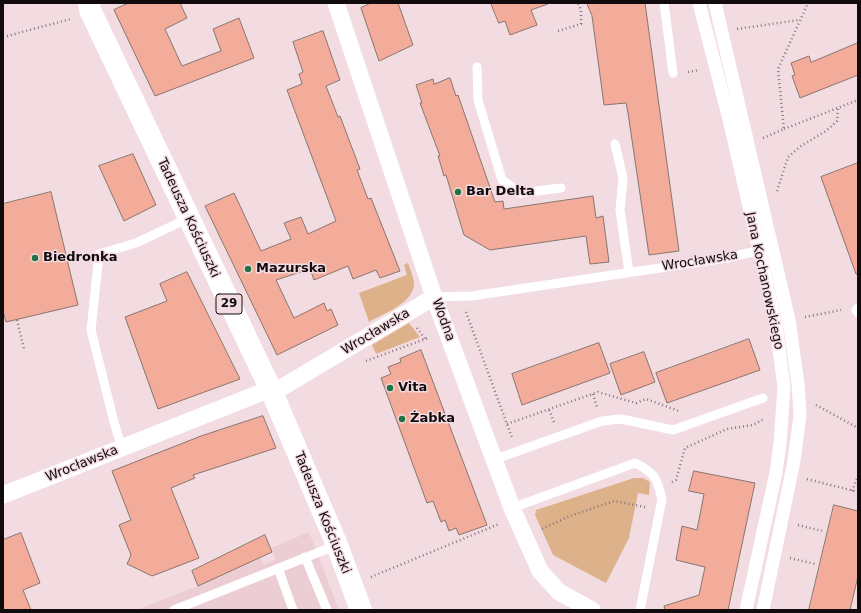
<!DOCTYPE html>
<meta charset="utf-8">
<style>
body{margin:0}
#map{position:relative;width:861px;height:613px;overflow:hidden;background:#f2dce1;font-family:"DejaVu Sans",sans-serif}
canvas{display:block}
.frame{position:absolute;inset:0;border:4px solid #120b0d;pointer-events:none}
</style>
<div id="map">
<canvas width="861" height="613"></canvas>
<div class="frame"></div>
</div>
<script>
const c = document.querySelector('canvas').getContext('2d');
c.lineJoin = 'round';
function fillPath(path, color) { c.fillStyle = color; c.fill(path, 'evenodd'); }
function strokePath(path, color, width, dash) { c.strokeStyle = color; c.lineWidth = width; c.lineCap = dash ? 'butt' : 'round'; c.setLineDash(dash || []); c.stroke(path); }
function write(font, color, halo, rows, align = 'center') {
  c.font = font + ' "DejaVu Sans",sans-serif'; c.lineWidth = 3; c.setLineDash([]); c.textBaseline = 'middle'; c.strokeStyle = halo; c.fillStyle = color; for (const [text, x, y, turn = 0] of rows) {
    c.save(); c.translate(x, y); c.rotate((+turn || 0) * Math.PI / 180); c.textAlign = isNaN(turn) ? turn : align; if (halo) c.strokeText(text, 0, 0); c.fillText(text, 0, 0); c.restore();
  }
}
const built = new Path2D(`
 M309 532 339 610H136L198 586 260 557 264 565 276 559 271 548Z`);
const green = new Path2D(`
 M408 263C410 269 413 276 414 282 415 303 384 313 369 322L359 293 407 275 404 265Z
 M409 323 420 337 376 354 372 345Z
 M634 478H643L650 482 649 495 638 493 629 538 606 583 553 555 535 515 536 510Z`);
const building = new Path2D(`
 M129 3H180L187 18 165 29 182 66 221 51 213 29 239 18 254 58 155 96 114 10Z
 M371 3H398L413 45 379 61 361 8Z
 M491 3H547L548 4 531 10 537 25 510 35 505 21 499 23Z
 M587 3H645L679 251 649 255 628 113 626 103 604 105 592 16Z
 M323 31 340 80 326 86 338 117 340 116 360 169 357 170 368 199 371 198 400 271 380 278 376 270 353 279 348 266 314 280 310 269 276 280 294 318 324 303 327 311 331 309 338 325 277 355 205 206 234 193 261 251 291 239 284 223 301 217 308 234 336 221 287 90 302 84 299 74 303 72 293 42Z
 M858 43V75L800 98 792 76 795 75 791 63 809 56 811 62Z
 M450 78 456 96 458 95 495 202 503 201 504 209 593 196 596 218 603 216 609 262 590 264 586 236 490 250 464 235 446 175 444 176 438 156H440L420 103H422L416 85 433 79 434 84Z
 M133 154 156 205 124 221 99 166Z
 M858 163V274H856L821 177Z
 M51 192 78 305 6 322 3 311V204Z
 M187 272 240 379 158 409 125 317 167 301 160 284Z
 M749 339 760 370 667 403 656 373Z
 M599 343 610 373 522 405 512 374Z
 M421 350 487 525 459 535 456 528 449 531 445 520 441 522 433 501 427 503 381 378 391 374 388 367 401 362 400 359Z
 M644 352 655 382 621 395 610 364Z
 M263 416 276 448 193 475 195 478 171 488 199 558 152 576 127 564 131 555 119 525 131 520 112 471 201 436Z
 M694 471 755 483 728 610H665L664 606 699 595 705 567 676 560 682 526 697 530 704 494 689 491Z
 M834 505 858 511V576L850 610H809Z
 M21 533 40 583 23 590 31 610H3V540Z
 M265 535 272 552 198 586 192 571Z`);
const path = new Path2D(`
 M737 29 799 20
 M558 31 581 24V10L578 3
 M3 37 71 19
 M688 72 699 70
 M784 129 858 100
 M763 138 784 129 778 69 808 3
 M777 191 788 157 801 146 826 131 837 121 838 108
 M466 312 512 438
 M805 317 841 310
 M17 320 24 349
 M417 328 425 339
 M366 361 428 338
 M593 394 597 407
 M816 405 858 428
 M549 410 554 422
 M507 424 598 392 636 403 646 399 679 411
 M807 479 858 492
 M672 482 676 480 685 448 727 429 753 425 764 419
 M852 491 858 476
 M798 525 822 531
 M542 529 570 516 614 501 645 507
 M790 558 815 564
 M371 577 499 524`);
const service = new Path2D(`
 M664 3 673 73
 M477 67 478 100 502 180 520 193 561 188
 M615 144 623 178 620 210 629 272
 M434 297 472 296 727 258 765 249
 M858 308 856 310 858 313
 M122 448 114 422 91 330 99 254 136 243 189 218
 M493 460 602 421 621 419 673 430 763 398
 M512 508 635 463C655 473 657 478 662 499L640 610
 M305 557 327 610
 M278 568 293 610
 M174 610 337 545`);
const pedestrian = new Path2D(`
 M699 3 729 119 776 324 784 388 780 443 776 473 746 610
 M715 3 789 320 798 384 800 415 794 461 763 610`);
const minor = new Path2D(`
 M336 3 434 297 512 508 540 571 559 592 592 610
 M3 495 260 393 281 388 434 297`);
const primary = new Path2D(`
 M89 3 90 10 271 390 337 545 361 610`);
const markers = [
 [458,192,4,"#227344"],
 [35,258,4,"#227344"],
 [248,269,4,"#227344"],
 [390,388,4,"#227344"],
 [402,419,4,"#227344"]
];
const shields = [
 [229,304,26]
];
const shieldNames = [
 ["29",229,304]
];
const poiNames = [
 ["Bar Delta",466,192],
 ["Biedronka",43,258],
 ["Mazurska",256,269],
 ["Vita",398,388],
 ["Żabka",410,419]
];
const streetNames = [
 ["Tadeusza Kościuszki",188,218,65],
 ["Wrocławska",700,261,-9],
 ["Jana Kochanowskiego",764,281,78],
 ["Wodna",443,320,70],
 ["Wrocławska",376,332,-31],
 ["Wrocławska",82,464,-22],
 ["Tadeusza Kościuszki",322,513,68]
];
fillPath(built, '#ebcdd3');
fillPath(green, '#ddb189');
fillPath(building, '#f3ab9a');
strokePath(building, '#887570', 1);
strokePath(path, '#85767a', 2.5, [1, 3]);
strokePath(service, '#fff', 9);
strokePath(pedestrian, '#fff', 13);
strokePath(minor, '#fff', 17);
strokePath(primary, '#fff', 22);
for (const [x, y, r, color] of markers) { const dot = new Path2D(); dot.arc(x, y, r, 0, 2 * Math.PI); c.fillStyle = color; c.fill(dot); strokePath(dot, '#f2dce1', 1.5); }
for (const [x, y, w] of shields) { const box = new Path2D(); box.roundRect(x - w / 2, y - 10, w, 20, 3); c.fillStyle = '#f2dce1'; c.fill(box); strokePath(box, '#120b0d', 1); }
write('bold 12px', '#120b0d', null, shieldNames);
write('bold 13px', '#120b0d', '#f2dce1', poiNames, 'left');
write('13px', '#120b0d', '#f2dce1', streetNames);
</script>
